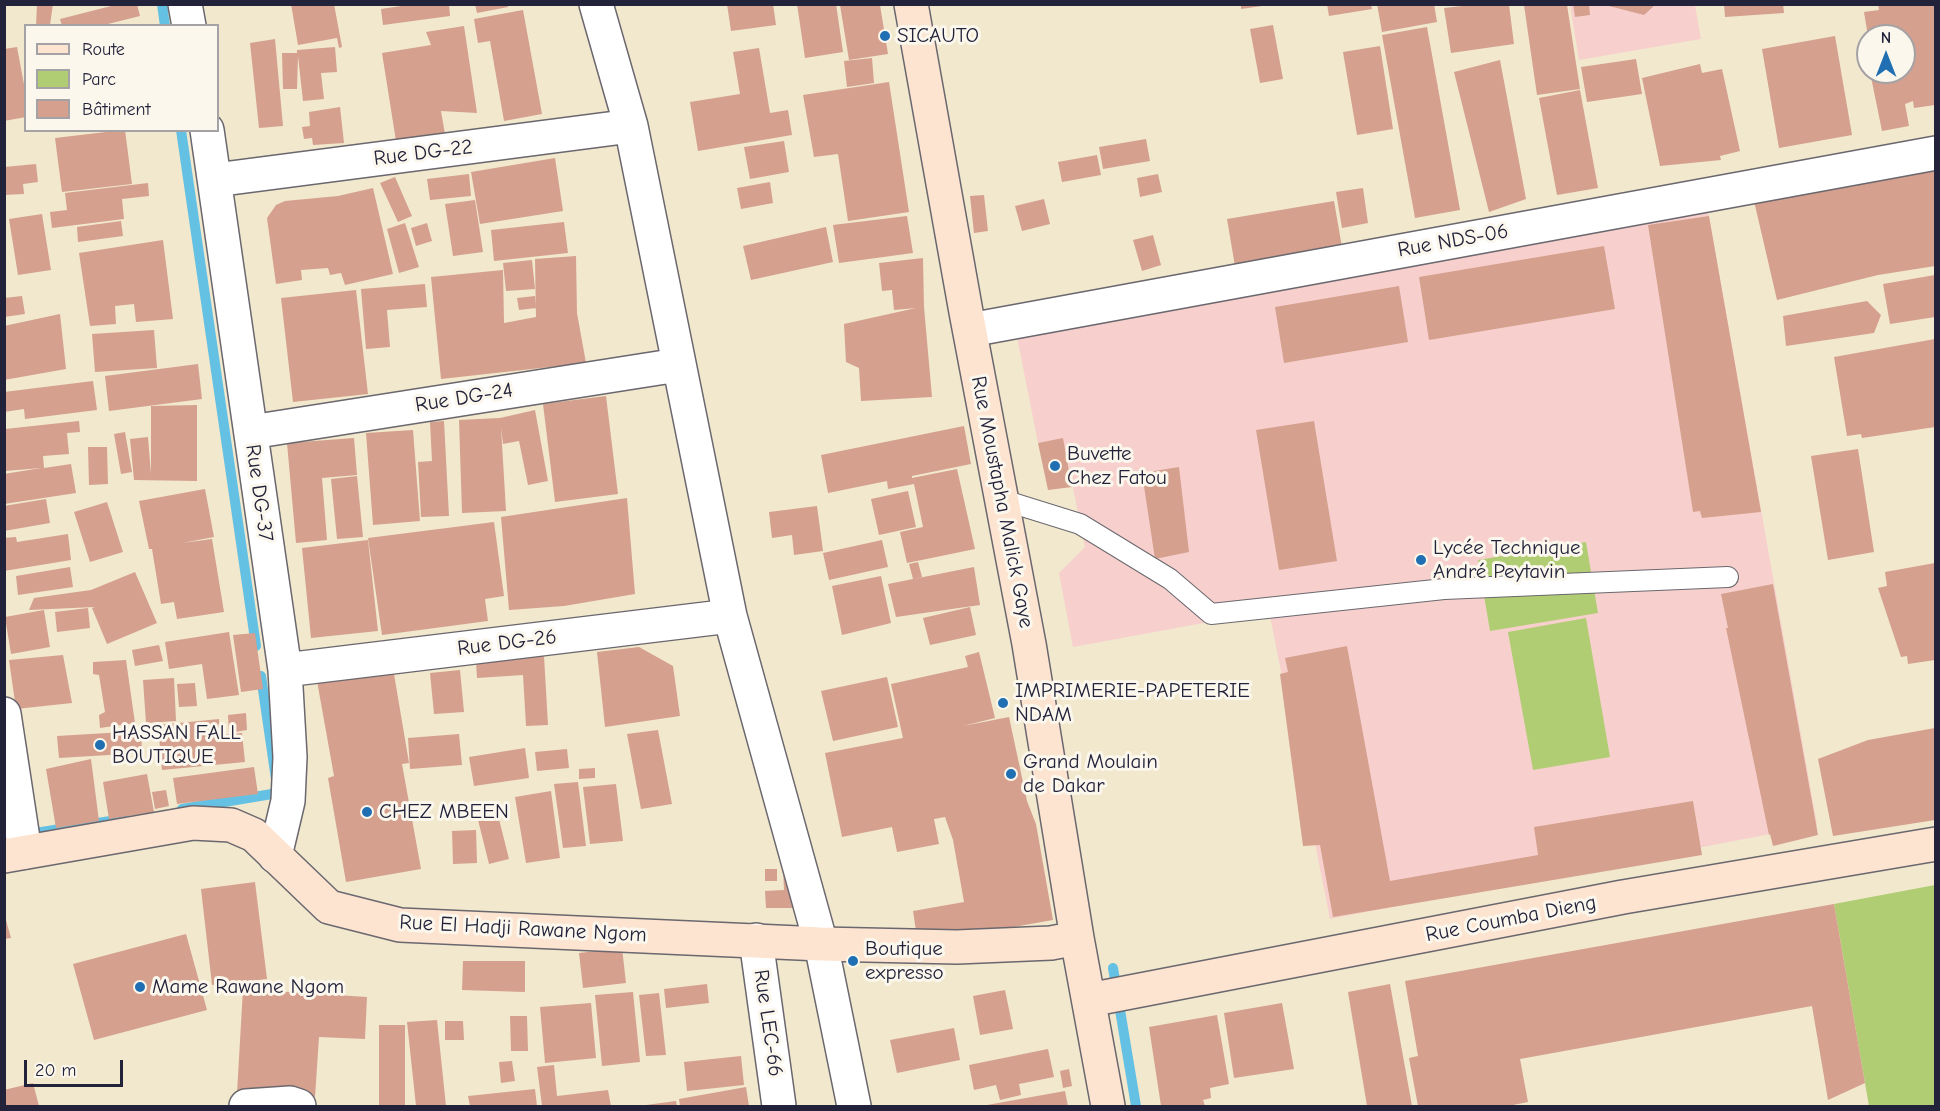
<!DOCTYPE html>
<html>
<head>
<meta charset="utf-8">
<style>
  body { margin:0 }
  #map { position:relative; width:1940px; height:1111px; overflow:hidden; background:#f1e8cd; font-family:"Comic Neue",sans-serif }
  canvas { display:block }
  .frame { position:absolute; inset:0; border:6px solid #22223b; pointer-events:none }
  .legend { position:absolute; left:24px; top:24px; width:195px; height:108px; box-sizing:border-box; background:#fbf7ec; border:2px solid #a4a2a5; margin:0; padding:8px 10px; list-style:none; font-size:18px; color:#22223b }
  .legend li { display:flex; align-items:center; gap:12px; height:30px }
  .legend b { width:30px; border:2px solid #a4a2a5 }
  .north { position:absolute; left:1856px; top:24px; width:60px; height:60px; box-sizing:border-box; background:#fbf7ec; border:2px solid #a4a2a5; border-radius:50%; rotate:0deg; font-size:16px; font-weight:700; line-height:24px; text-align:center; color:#22223b }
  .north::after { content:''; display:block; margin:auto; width:21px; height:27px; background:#1f6fb2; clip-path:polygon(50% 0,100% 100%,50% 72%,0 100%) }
  .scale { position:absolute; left:24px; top:1060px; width:99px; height:27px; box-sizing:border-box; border:3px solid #22223b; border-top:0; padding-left:8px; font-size:18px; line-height:21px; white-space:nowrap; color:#22223b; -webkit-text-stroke:4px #fbf7ec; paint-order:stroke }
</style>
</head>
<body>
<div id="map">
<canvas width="1940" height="1111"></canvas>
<div class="frame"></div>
<ul class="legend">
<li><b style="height:8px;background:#fde4d1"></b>Route</li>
<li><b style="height:16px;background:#b1cd74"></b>Parc</li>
<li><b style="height:16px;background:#d5a08e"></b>Bâtiment</li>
</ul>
<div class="north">N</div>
<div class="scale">20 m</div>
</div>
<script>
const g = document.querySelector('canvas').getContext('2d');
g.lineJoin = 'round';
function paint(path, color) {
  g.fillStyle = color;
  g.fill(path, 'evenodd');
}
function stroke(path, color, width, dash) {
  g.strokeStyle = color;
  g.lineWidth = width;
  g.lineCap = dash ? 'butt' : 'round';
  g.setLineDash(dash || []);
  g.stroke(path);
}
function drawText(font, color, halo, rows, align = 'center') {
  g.font = font + ' "Comic Neue",sans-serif';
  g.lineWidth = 6;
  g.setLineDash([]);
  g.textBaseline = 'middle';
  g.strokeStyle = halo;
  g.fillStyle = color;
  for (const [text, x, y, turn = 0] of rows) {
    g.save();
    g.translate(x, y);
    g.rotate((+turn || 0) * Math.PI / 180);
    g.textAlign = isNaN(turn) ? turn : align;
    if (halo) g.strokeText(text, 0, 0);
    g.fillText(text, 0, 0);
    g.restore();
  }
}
const built = new Path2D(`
  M1570 5H1695L1701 39 1579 60Z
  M1708 211 1817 825 1330 919 1269 611 1073 647 1059 573 1085 547 1063 439 1038 443 1017 337Z`);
const green = new Path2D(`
  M1586 542 1598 613 1490 631 1478 560Z
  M1586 618 1610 757 1533 770 1508 632Z
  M1935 885V1106H1869L1834 904Z`);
const stream = new Path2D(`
  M162 4 165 26
  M181 130 256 646
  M182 809 278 793 261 676
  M4 838 123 819
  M1113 968 1136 1106`);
const building = new Path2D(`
  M37 4H53L50 25 36 26Z
  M119 4H137L140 16 100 26H62L60 19Z
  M291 4H334L342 47 339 48 337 38 298 45Z
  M415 4H449L450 16 383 25 381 9Z
  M475 4H508V7L477 13Z
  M727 4H773L776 25 731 31Z
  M797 4H836L843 52 805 58Z
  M1241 4H1262V6L1241 9Z
  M1327 4H1371L1372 9 1329 16Z
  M1377 4H1434L1437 22 1382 32Z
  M1573 4H1589L1590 15 1575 17Z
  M1601 4H1656L1644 15Z
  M1724 4H1783L1784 13 1725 17Z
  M1878 4H1935V105L1914 108 1913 101 1905 104 1909 126 1882 131 1870 72H1904V36H1868L1864 12 1879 10Z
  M840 5H880L888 54 849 60Z
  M1471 5H1509L1514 44 1451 53 1444 8Z
  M1524 5H1567L1580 89 1537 95Z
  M523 10 542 114 504 121 490 41 478 43 474 19Z
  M1273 25 1283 79 1260 83 1250 29Z
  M464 26 477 113 441 111 445 134 396 141 382 53 431 45 426 32Z
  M1427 27 1460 210 1415 218 1382 35Z
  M1835 36 1852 135 1779 148 1762 49Z
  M275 39 283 126 259 128 250 43Z
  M1380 46 1393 129 1357 135 1343 52Z
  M17 47 26 95V117L4 121V49Z
  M335 47 337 72 321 73 324 99 303 101 298 56 297 89H283L282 53H297V50Z
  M759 48 770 113 788 110 792 135 698 151 690 102 740 94 733 52Z
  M872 58 874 83 847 87 844 61Z
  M1636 59 1642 94 1587 102 1581 67Z
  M1500 60 1526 199 1489 212 1454 72Z
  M1700 64 1702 73 1722 69 1740 151 1720 156 1721 160 1660 166 1642 78Z
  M889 82 909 212 848 221 838 154 814 157 803 95Z
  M1580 90 1598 188 1557 195 1539 98Z
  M340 107 344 143 313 145 312 138 304 139 302 127 310 126 309 112Z
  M106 130H125L132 184 62 192 55 138 106 132Z
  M1146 139 1150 161 1103 169 1099 147Z
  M784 141 789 172 750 179 744 147Z
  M1097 155 1101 175 1062 182 1058 162Z
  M555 158 563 211 480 224 471 172Z
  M36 164 38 182 23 184 24 194 4 195V167Z
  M1935 166V266L1878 275 1777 300 1754 201Z
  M469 174 471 196 430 200 427 179Z
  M1158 174 1162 192 1140 197 1137 178Z
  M395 177 412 216 398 222 380 183Z
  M770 182 773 203 741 209 737 188Z
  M148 183 149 196 122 199 124 219 52 228 50 212 67 210 65 193Z
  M373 188 393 274 345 285 341 273 330 275 328 268 301 270 302 280 276 284 267 218 276 205 285 201 338 196Z
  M1363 188 1368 223 1342 228 1336 192Z
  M984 195 988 231 974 233 970 196Z
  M1044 199 1050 224 1022 231 1015 206Z
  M475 200 483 252 453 256 445 204Z
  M1334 201 1343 253 1236 272 1227 219Z
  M42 214 51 270 18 275 9 219Z
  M907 216 913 253 839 263 833 225Z
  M1709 216 1761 512 1702 518 1700 511 1693 512 1648 225Z
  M121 221 123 236 78 242 77 227Z
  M564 222 568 253 494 261 491 230Z
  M405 223 419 267 399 273 387 229Z
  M427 223 432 241 416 246 411 228Z
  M826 227 833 262 751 280 743 246Z
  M1153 235 1161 265 1142 271 1133 240Z
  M163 240 173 319 136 322 134 304 115 306 116 324 90 326 79 253Z
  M1604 246 1615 309 1429 340 1419 277Z
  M576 256 577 313 586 363 441 379 431 277 503 270 504 323 536 317 535 259Z
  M923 258 924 307 932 397 861 401 859 368 846 362 844 324 916 308 894 310 892 290 882 291 879 263Z
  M532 260 535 289 506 291 503 263Z
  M1935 275V317L1890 324 1883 284Z
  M425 284 427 307 387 310 390 347 366 349 361 289Z
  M1399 286 1408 342 1284 363 1275 307Z
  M356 290 368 394 293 402 281 298Z
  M22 296 25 314 4 317V298Z
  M535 296 536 308 519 310 517 298Z
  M1867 301 1881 315 1874 333 1786 346 1783 316Z
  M60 314 66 369 4 380V326Z
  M154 330 157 368 95 372 92 334Z
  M1935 339V427L1862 438 1861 434 1847 436 1834 357Z
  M198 364 202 399 109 411 105 376Z
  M93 381 97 410 25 419 24 409 4 412V392Z
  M606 396 618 494 555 502 543 404Z
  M197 405V481L134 480 130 439 148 437 151 474V406Z
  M535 410 548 481 528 485 519 441 503 444 501 427 506 511 462 513 459 420 500 418Z
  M79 421 80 432 67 433 69 454 43 456 44 468 71 464 76 493 4 504V474L41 468 5 471V429Z
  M444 421 449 516 421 517 418 462 432 461 430 422Z
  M1314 421 1337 561 1279 570 1256 430Z
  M964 426 971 464 912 476V478L957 469 975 549 907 563 900 532 923 527 914 484 888 489 887 481 828 493 821 455Z
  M413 430 420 521 373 525 366 433Z
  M125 432 132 472 121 474 114 434Z
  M354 438 357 475 322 478 327 540 296 543 287 443Z
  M1063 438 1072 487 1048 490 1038 443Z
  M88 447H107L108 484 89 485Z
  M1858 449 1874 552 1828 560 1811 456Z
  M1179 467 1189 552 1155 559 1142 473Z
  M357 476 363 537 337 539 331 479Z
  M205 489 214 537 182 543 212 539 224 612 177 619 174 602 161 604 152 549H149L139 501Z
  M908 491 916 527 879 535 871 499Z
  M627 498 635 594 564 606 509 610 501 517Z
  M46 499 50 523 4 531V506Z
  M107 502 123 552 90 562 74 512Z
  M817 506 823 551 794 555 792 535 772 538 769 512Z
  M494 522 504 596 485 599 488 621 382 635 368 538Z
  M68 534 71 560 4 571V538L16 537 17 542Z
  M368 540 378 631 311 638 302 548Z
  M882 540 888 567 829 580 823 553Z
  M918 562 922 577 913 579 909 564Z
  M1935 563V660L1908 664 1907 656 1901 657 1878 588 1887 586 1885 572Z
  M70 567 73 587 18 595 16 576Z
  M974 567 980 605 896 617 888 584Z
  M135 572 157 623 107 644 92 608 95 607 29 610 34 598 91 590Z
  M881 576 891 623 842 635 832 586Z
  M1773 584 1818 835 1773 846 1770 834 1769 835 1726 628H1728L1721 594Z
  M970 607 976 635 930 645 923 618Z
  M88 608 90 628 57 632 55 612Z
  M44 610 50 647 11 654 5 617Z
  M229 632 239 695 207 699 202 664 169 669 165 642Z
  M255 633 263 689 241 692 233 635Z
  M159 645 163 661 135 666 132 650Z
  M1347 646 1390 881 1538 855 1534 827 1693 801 1702 855 1333 917 1320 845 1303 846 1280 674 1288 672 1285 658Z
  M639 647 673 666 680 716 605 727 597 652Z
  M979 652 995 718 963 726 1009 717 1027 801 1036 824 1053 920 918 944 913 911 964 902 953 840 945 817 934 819 939 844 897 852 892 827 842 837 825 753 903 738 891 684 968 667 965 656Z
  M63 655 72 703 16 709 9 660Z
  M544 656 548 725 526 726 523 675 477 678 476 661Z
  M126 660 135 723 100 728 99 715 105 712 99 675 93 674V662Z
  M393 668 409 763 402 764 421 869 346 882 328 778 334 776 317 681Z
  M460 670 464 712 434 714 430 673Z
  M887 677 898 727 833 741 821 691Z
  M174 678 176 721 146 723 143 680Z
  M195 683 197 706 179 707 177 684Z
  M246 713 247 730 229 733 228 715Z
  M219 719 220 735 242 733 245 762 162 770 158 725Z
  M1935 728V820L1833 836 1818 759 1868 740Z
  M658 730 672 804 641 809 627 734Z
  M141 731 142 753 59 758 57 736Z
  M459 734 462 765 410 769 408 738Z
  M525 748 529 778 474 786 469 757Z
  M567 749 569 768 537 771 535 752Z
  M91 759 99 821 56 828 46 769Z
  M254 767 258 794 177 804 173 778Z
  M595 768V778L579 779V769Z
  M147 774 154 812 109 819 103 782Z
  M578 782 586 846 563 848 554 784Z
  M616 784 623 841 590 844 583 787Z
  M166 790 169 806 155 809 152 792Z
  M551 791 560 858 526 863 515 797Z
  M495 803 509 859 489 864 475 808Z
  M476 830 477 863 453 864 452 831Z
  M783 868 797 908H766L765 891 784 890Z
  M765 869H777V881H765Z
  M255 882 267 979 212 985 201 889Z
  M1834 904 1865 1083 1828 1100 1812 1006 1520 1059 1528 1102 1508 1106H1418L1409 1058 1418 1056 1405 981Z
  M4 913 11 938 4 939Z
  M186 934 207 1010 94 1040 73 964Z
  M622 948 626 983 583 988 579 953Z
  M463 961H525V992L462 990Z
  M707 984 709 1003 666 1008 664 989Z
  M1390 984 1412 1106H1367L1348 992Z
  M243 989 367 997 365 1039 319 1037 315 1097 237 1093Z
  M1005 990 1013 1029 980 1035 973 996Z
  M633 992 640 1062 602 1066 595 995Z
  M659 993 666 1055 646 1056 639 995Z
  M591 1003 596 1058 545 1063 540 1007Z
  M1282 1003 1294 1069 1234 1078 1224 1013Z
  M1217 1015 1229 1084 1210 1088 1211 1098 1203 1100 1205 1106H1161L1149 1027Z
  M510 1016H527L528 1051H511Z
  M437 1020 446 1106H416L407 1022Z
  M445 1021H463L464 1040H445Z
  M379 1025H405V1106H379Z
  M954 1028 960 1060 897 1073 890 1040Z
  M1048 1049 1054 1077 1019 1084 1021 1095 1000 1100 996 1085 974 1090 969 1065Z
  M741 1056 744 1085 687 1091 684 1062Z
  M512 1061 515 1081 501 1083 499 1062Z
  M554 1065 557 1096 608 1090 611 1106H542L537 1067Z
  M1069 1069 1072 1086 1063 1088 1060 1071Z
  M33 1083 39 1106H4V1090Z
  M746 1087 749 1106H680L679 1099Z
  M535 1089 537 1106H470L468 1096Z
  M1065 1091 1068 1106H987V1105Z
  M676 1101 677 1106H646V1105Z`);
const lane = new Path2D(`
  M1003 500 1080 524 1170 579 1211 614 1444 589 1728 577`);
const street = new Path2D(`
  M185 4 189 26
  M596 4 631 126 730 616 821 944 854 1106
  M207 130 285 670 290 757 288 801 275 856
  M215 180 631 126
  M970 330 1936 153
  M251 432 678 365
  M285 670 730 616
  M4 714 25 852
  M756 940 779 1106
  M246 1106 290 1103 299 1106`);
const secondary = new Path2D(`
  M911 4 966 312 1029 644 1077 938 1108 1106
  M4 856 193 823 231 825 254 835 329 907 400 925 821 944 957 947 1051 943 1077 938
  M1089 1000 1623 897 1936 844`);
const markers = [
  [885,36,6,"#1f6fb2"],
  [1055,466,6,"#1f6fb2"],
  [1421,560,6,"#1f6fb2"],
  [1003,703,6,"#1f6fb2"],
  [100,745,6,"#1f6fb2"],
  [1011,774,6,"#1f6fb2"],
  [367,812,6,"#1f6fb2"],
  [853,961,6,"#1f6fb2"],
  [140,987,6,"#1f6fb2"]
];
const poiNames = [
  ["SICAUTO",897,36],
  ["Buvette",1067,454],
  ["Chez Fatou",1067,478],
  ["Lycée Technique",1433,548],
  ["André Peytavin",1433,572],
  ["IMPRIMERIE-PAPETERIE",1015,691],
  ["NDAM",1015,715],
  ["HASSAN FALL",112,733],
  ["BOUTIQUE",112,757],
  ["Grand Moulain",1023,762],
  ["de Dakar",1023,786],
  ["CHEZ MBEEN",379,812],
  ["Boutique",865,949],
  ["expresso",865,973],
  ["Mame Rawane Ngom",152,987]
];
const streetNames = [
  ["Rue DG-22",423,153,-7],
  ["Rue NDS-06",1453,241,-10],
  ["Rue DG-24",464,398,-9],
  ["Rue DG-37",259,493,82],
  ["Rue Moustapha Malick Gaye",1002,502,79],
  ["Rue DG-26",507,643,-7],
  ["Rue Coumba Dieng",1511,919,-11],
  ["Rue El Hadji Rawane Ngom",523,929,3],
  ["Rue LEC-66",768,1023,82]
];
paint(built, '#f7d0cd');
paint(green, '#b1cd74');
stroke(stream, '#65c1e3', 10);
paint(building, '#d5a08e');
stroke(lane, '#6a676e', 22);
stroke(street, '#6a676e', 36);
stroke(secondary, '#6a676e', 36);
stroke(lane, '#fff', 20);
stroke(street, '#fff', 33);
stroke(secondary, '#fde4d1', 33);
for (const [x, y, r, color] of markers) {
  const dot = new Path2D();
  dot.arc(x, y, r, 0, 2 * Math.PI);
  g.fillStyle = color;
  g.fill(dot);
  stroke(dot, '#fbf7ec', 2);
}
drawText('21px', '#22223b', '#fbf7ec', poiNames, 'left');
drawText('21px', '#22223b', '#fbf7ec', streetNames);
</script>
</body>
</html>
